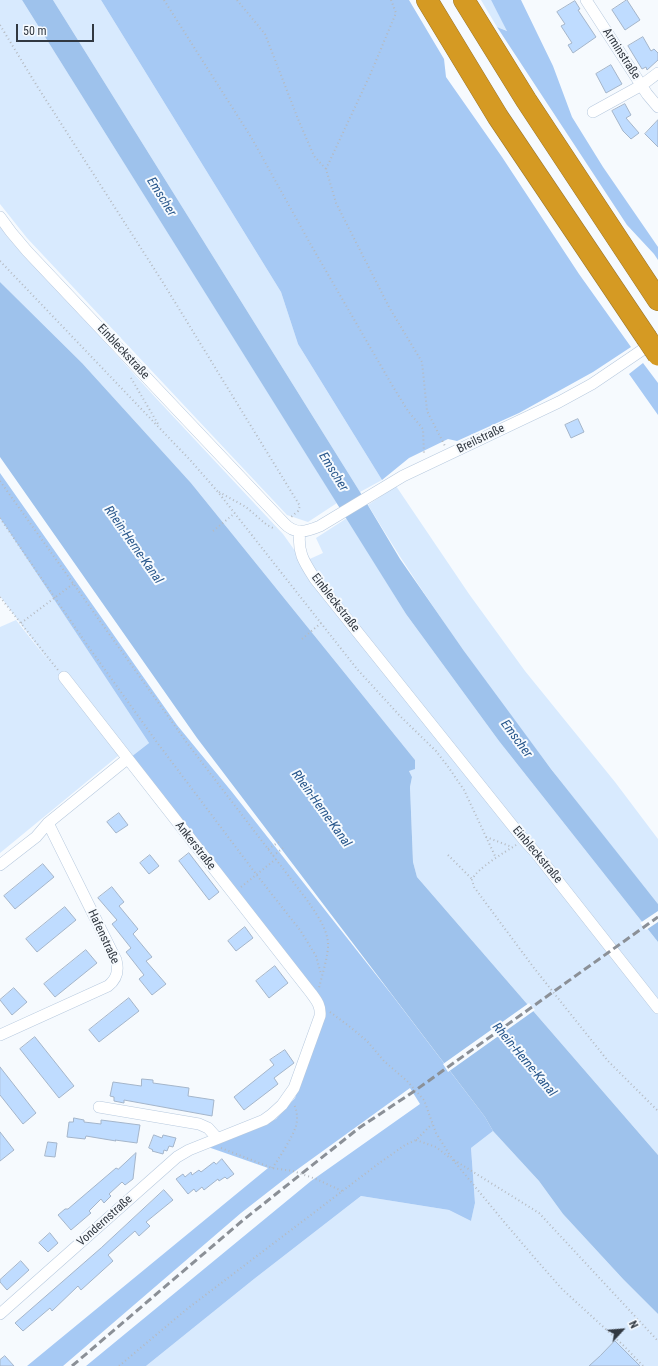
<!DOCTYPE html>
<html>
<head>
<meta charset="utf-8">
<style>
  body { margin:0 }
  #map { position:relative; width:658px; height:1366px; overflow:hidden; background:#f6fafe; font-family:"Roboto Condensed",sans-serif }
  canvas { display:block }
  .north { position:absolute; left:602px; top:1310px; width:40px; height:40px; -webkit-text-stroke:3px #f6fafe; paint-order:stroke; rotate:64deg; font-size:11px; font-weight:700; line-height:16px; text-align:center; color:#313841 }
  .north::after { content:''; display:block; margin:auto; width:14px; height:18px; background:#313841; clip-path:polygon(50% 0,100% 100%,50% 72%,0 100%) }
  .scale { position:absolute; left:16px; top:24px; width:78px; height:18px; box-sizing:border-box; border:2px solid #313841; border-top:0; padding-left:5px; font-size:12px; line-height:14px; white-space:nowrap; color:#313841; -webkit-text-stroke:3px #f6fafe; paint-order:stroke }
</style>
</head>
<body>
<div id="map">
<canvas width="658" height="1366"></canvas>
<div class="north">N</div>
<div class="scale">50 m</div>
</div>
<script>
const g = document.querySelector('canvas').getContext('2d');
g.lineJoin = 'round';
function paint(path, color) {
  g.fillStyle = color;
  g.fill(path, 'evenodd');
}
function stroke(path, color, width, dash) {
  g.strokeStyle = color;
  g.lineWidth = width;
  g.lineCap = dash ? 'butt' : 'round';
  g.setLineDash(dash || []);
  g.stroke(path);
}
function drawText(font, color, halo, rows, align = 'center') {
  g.font = font + ' "Roboto Condensed",sans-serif';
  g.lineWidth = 4;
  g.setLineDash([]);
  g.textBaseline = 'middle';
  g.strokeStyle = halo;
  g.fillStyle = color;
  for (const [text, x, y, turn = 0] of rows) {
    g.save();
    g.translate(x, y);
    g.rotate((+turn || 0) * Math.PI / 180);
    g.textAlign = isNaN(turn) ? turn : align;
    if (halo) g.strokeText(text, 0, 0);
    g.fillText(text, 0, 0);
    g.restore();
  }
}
const green = new Path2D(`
  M0 0H22L337 503 308 522 287 515 27 238 0 204Z
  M53 0H101L281 292 298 344 382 480 360 492Z
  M481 0H491L508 31 497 27Z
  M0 227 155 397 283 534 303 562 323 553 316 538 347 518 406 614 499 741 658 942V1155L417 877 413 862 410 787 412 777 409 771 415 760 191 483 82 363 0 282Z
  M396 486 469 594 525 671 615 782 658 839V904C555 776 453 646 368 505Z
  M0 518 149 743 131 757 118 756 0 853V627L16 620 50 663 0 596Z
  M493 1131 539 1181 563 1214 623 1279 658 1314V1366H146L254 1279 361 1196 449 1210 471 1221 475 1203 471 1148Z`);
const forest = new Path2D(`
  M101 0H409L444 59 446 77 502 157 579 274 631 347 593 372 519 413 457 441 448 439 409 458 382 480 298 344 281 292Z
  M491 0H521L553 66 572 117 603 167 658 247V260L654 254 627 225 497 27 507 31Z
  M643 363 658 383V415L629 374Z
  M0 473 177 725 232 792 392 995 485 1117 493 1131 471 1148 475 1203 471 1221 449 1210 361 1196 254 1279 146 1366H86L311 1181 420 1104 410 1088 291 1174 241 1213 63 1366H27L268 1168 208 1147 276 1119 295 1098 324 1018 131 757 149 743 0 518Z`);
const water = new Path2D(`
  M22 0H53L360 492 400 559 464 651 551 769 658 904V942L499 741 406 614Z
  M0 282 82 363 191 483 415 760V769L409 771 412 777 410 787 413 862 417 877 658 1155V1314L623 1279 563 1214 539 1181 493 1131 485 1117 197 738 0 457Z`);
const pier = new Path2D(`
  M658 911V922L646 930 640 923Z
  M529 1003 535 1010 448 1072 443 1064Z`);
const building = new Path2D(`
  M627 0 640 20 625 30 612 10Z
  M575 1 580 9 578 10 596 37 573 53 568 45 572 43 561 26 565 24 557 12Z
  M643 37 651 51 654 49 658 53V60L647 70 646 67 642 69 628 46Z
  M611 65 622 84 606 93 596 74Z
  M625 104 631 115 626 118 639 133 631 139 623 131 612 111Z
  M658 120V147L645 134Z
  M578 419 584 432 571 438 565 425Z
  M119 813 128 825 116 833 107 822Z
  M189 853 219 892 209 900 179 861Z
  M150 855 159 866 149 874 140 863Z
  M43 864 54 877 15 909 4 896Z
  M112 887 124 902 119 906 138 929 133 934 152 957 146 961 166 984 152 995 139 979 144 975 126 952 131 948 112 924 117 920 98 898Z
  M65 907 76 920 37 952 26 939Z
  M245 927 253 938 236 951 228 941Z
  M86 950 97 963 55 997 44 984Z
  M275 966 288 983 269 998 256 981Z
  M14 988 27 1002 12 1015 0 1000Z
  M129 998 139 1011 99 1042 89 1030Z
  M35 1037 74 1086 59 1098 20 1049Z
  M285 1050 294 1063 274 1078 278 1084 244 1110 234 1097 274 1065 270 1060Z
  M0 1067 36 1113 23 1124 0 1095Z
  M142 1079 153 1080V1083L189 1088 188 1096 214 1100 212 1116 124 1100V1103L114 1101V1097L110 1096 113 1082 141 1086Z
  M74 1118 84 1120V1122L101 1124V1120L140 1125 137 1143 115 1140 116 1141 86 1136 85 1139 67 1137 69 1122H73Z
  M0 1132 14 1150 0 1161Z
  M154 1135 162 1138 163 1135 176 1138 173 1147 169 1146 167 1151 164 1150 163 1154 152 1151 153 1150 149 1148Z
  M48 1142 57 1143 55 1157 45 1156Z
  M136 1153 133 1179 125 1185 122 1182 109 1194 111 1196 104 1203 101 1199 89 1211 91 1213 71 1230 58 1215 65 1209H68L116 1168 118 1169Z
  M222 1159 234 1174 227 1179 225 1177 219 1181 218 1179 204 1190 202 1187 196 1192 194 1189 188 1194 176 1179 183 1174 185 1177 191 1172 192 1175 199 1170 201 1172 214 1162 216 1164Z
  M164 1190 173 1200 146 1222 150 1226 139 1236 135 1231 108 1255 113 1261 81 1290 78 1286 52 1311 50 1308 23 1331 15 1323 101 1248Z
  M50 1233 58 1243 48 1252 39 1243Z
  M21 1261 29 1270 7 1290 0 1282V1280Z
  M615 1341 640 1366H589L600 1356Z
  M5 1356 14 1366H0V1360Z`);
const path = new Path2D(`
  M164 0 251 137 311 245 392 385 408 411 423 429 424 454
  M237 0 265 34 298 119 314 156 326 169
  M391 0 396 13 370 75 326 169 336 203 389 307 422 362 427 411 445 446
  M0 25 37 86 162 281 300 506 298 511 291 517
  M0 261 191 461 218 492 357 669 400 716 436 751 449 768 464 790 496 858
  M131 378 158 424
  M0 481 187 743 307 900C315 912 326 926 328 942 329 954 322 975 319 988
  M219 492 246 507 267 525 275 529
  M0 518 88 646 156 741 256 874 300 930 316 956 321 974
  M213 531 235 513
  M0 597 58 670
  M21 623 73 584
  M302 639 321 623
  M486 837 512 847
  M516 845C505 852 476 869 472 880L474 887 534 968 608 1061 658 1111
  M268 849 279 842
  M448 855 472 879
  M273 856 283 848
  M241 887 276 859
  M330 1012 349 1026 367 1041 384 1061 407 1081 424 1100 436 1133 453 1160 505 1223 533 1256 562 1289 624 1346 643 1366
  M416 1140 436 1147 450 1158
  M221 1148 272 1168 293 1171 316 1179 342 1191
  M454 1160 539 1213 658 1341
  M272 1168C279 1159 293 1136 296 1126 298 1118 297 1111 294 1104
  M119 1366 187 1309 378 1164 405 1145 416 1140 432 1124`);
const street = new Path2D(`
  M586 0 647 94 658 107
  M593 112 642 85 658 73
  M0 217 11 232 27 251 284 523C295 535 306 532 320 526L403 476 559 402 592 384 654 342
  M300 531C297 552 304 562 315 579L524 840 536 853 658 1008
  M0 865 36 837 48 823 127 759
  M0 1035 108 986C117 979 119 971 116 960L48 823
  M99 1107 199 1124 208 1128 217 1138
  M0 1314 177 1157 189 1150 264 1120 271 1115 282 1105 294 1088 320 1016C321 1006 317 1001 311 993L64 677`);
const highway = new Path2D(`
  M427 0 498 117 646 337
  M464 0 526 100 658 300`);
const rail = new Path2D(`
  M72 1366 242 1221 359 1128 413 1092 658 917`);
const highwayBridge = new Path2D(`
  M646 337 658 355`);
const streetNames = [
  ["Arminstraße",621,54,57],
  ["Einbleckstraße",123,352,47],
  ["Breilstraße",481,439,-26],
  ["Einbleckstraße",335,603,52],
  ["Ankerstraße",195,846,52],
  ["Einbleckstraße",537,855,50],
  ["Hafenstraße",103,937,65],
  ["Vondernstraße",105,1221,-42]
];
const waterNames = [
  ["Emscher",161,197,58],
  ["Emscher",333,472,58],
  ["Rhein-Herne-Kanal",133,545,55],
  ["Emscher",516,739,53],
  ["Rhein-Herne-Kanal",321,809,54],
  ["Rhein-Herne-Kanal",524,1060,50]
];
paint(green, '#d8eafe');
paint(forest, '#a6c9f4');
paint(water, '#9ec2ec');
paint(pier, '#f6fafe');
paint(building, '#bfdcff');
stroke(building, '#a4b5ca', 1);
stroke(street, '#b7c9de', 12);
stroke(highway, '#9c782e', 22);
stroke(path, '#b5bac0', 2, [1, 3]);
stroke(street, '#fff', 11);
stroke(highway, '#d59a23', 21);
stroke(rail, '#8b9097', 3, [8, 4]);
stroke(highwayBridge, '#9c782e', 22, []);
stroke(highwayBridge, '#d59a23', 21);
drawText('12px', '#313841', '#f6fafe', streetNames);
drawText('italic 13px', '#27568b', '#f6fafe', waterNames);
</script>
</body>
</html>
